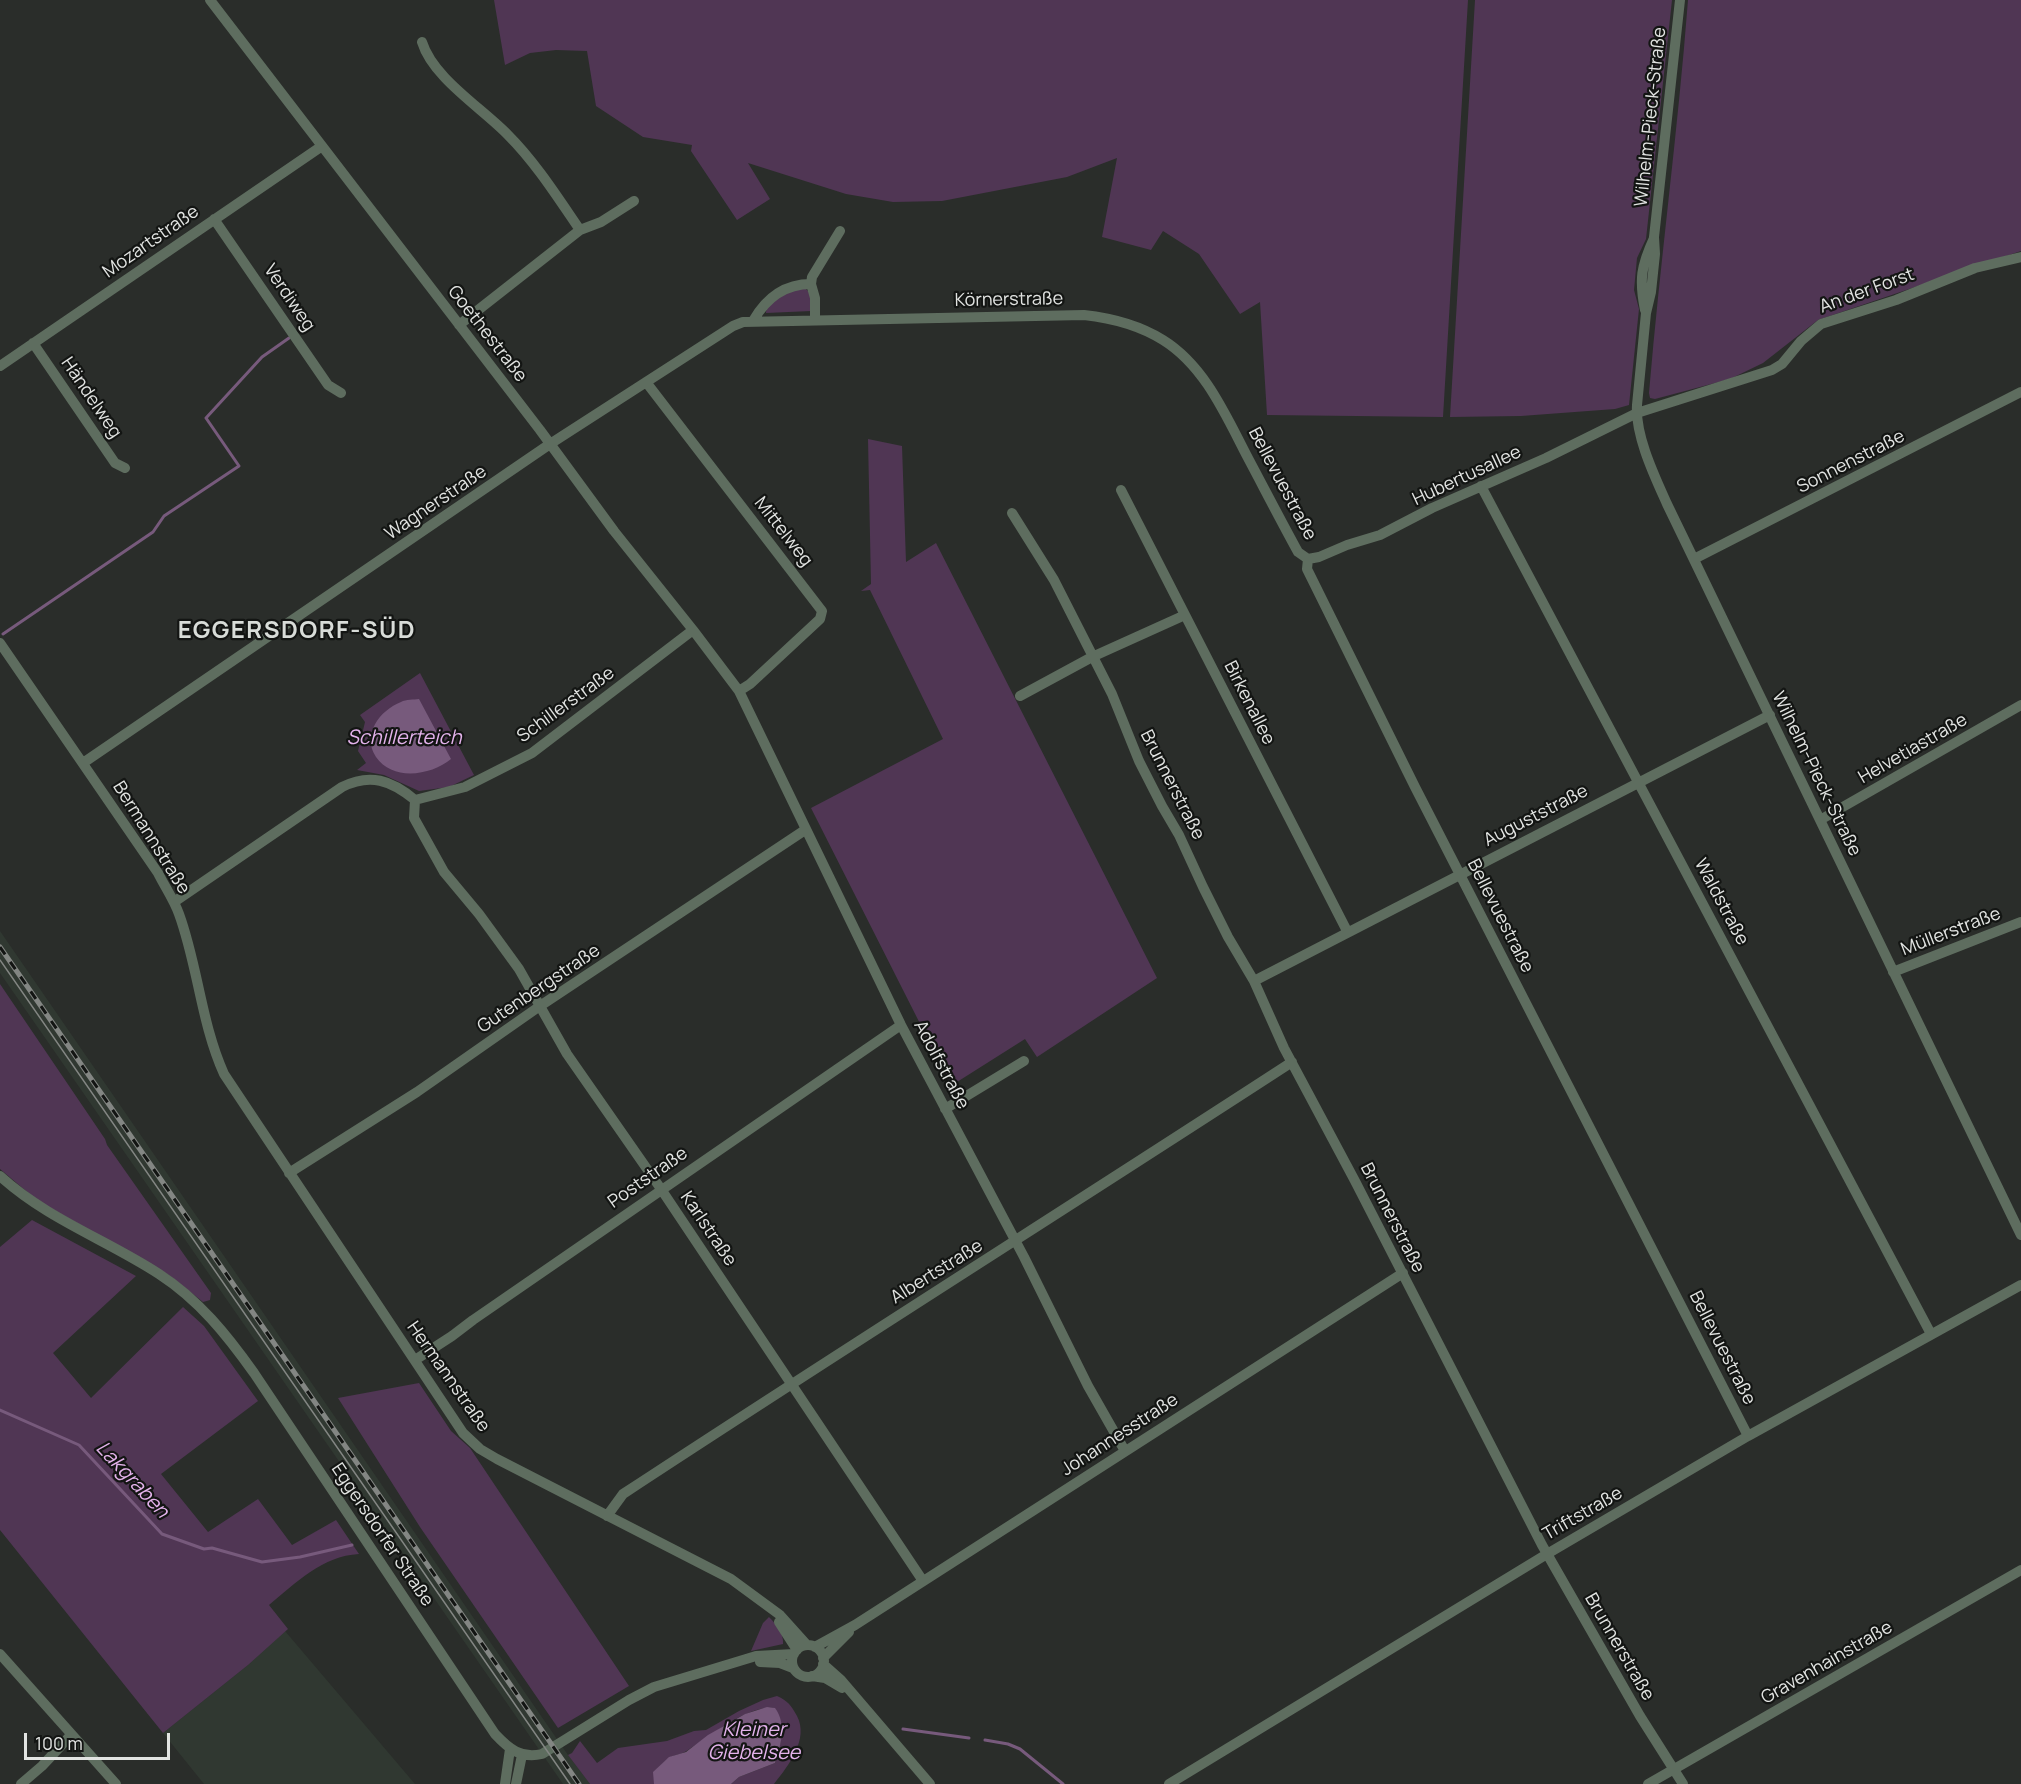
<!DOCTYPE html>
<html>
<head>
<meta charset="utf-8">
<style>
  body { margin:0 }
  #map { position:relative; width:2021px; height:1784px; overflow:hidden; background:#2a2d2a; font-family:Manrope,sans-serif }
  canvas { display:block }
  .scale { position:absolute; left:24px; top:1733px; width:146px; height:27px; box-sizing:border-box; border:3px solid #e2e4e2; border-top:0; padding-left:8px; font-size:18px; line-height:21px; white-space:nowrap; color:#e2e4e2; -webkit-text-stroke:4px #131513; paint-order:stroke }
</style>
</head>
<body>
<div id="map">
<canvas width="2021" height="1784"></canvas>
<div class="scale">100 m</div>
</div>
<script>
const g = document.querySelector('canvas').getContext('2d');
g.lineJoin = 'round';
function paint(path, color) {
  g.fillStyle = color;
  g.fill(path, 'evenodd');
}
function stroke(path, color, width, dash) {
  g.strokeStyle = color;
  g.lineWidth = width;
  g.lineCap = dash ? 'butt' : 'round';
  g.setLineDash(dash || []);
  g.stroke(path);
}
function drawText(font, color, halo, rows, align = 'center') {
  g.font = font + ' Manrope,sans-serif';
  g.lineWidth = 4.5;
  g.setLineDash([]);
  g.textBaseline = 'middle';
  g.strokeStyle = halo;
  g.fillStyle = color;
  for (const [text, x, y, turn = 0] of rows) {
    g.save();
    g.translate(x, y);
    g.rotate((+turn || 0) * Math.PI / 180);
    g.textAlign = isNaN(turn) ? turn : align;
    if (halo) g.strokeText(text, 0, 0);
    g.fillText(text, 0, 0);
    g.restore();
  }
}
const built = new Path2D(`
  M0 931 568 1755 590 1784H563L0 973Z
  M285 1631 415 1784H204L163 1733 248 1665Z`);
const green = new Path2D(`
  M494 0H1468L1443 417 1267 415 1260 302 1240 314 1199 254 1163 231 1151 250 1102 237 1117 158 1067 177 942 201 893 202 846 194 748 163 770 199 737 220 691 151 692 145 643 137 596 106 587 51 556 50 530 53 505 65Z
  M1475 0H1672L1646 239 1637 258 1634 290 1639 309 1629 405 1615 409 1521 416 1450 417Z
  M1688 0H2021V251L1818 320 1763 363 1730 379 1655 399 1650 398 1649 393C1660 262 1678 131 1688 0Z
  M801 286C813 292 812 299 811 311L766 313C767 298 789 292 801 286Z
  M868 439 902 446 906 562 936 543 1157 978 1037 1057 1025 1039 957 1082 948 1079 811 808 943 739 870 590 861 591 871 584Z
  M420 673 474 775 449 787 419 791 384 775 357 770 366 763 358 751 365 722 360 715Z
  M0 984 105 1139 107 1145 211 1293 210 1300 203 1302 169 1275 38 1201 0 1169Z
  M32 1220 136 1276 53 1353 91 1398 183 1307 204 1326 258 1401 161 1474 208 1532 258 1499 292 1545 336 1520 359 1554C322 1556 296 1583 269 1605L288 1629 248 1665 163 1733 0 1530V1247Z
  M419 1383 451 1431 470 1448 629 1686 558 1728 420 1527 338 1398Z
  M769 1617C776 1624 784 1633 783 1644L751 1651 763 1623Z
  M777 1696C788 1701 791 1705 797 1716 809 1739 789 1765 774 1784H731L739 1777 775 1763C781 1746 786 1723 774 1708 748 1705 710 1736 688 1750 683 1754 677 1754 671 1757 665 1760 659 1767 654 1772V1784H590L568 1755 572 1753 580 1741 597 1763 618 1748 667 1741 694 1731 706 1730 739 1711 763 1700Z`);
const water = new Path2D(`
  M419 699 451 759C432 775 393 782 376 757 361 735 380 710 401 702 406 699 414 700 419 699Z
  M767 1707 775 1708C787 1724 781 1745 775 1763L739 1777 731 1784H654L653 1772 669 1757 686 1752 708 1735 745 1714Z`);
const stream = new Path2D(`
  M3 634 153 532 164 516 239 466 206 418 262 357 289 338
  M0 1410 79 1445 162 1534 204 1549 212 1548 262 1562 300 1557 352 1545
  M903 1729 969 1738
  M985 1740 1008 1744 1020 1749 1063 1784`);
const minor = new Path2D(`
  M210 0 540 430 614 531 693 630 739 691 901 1025 1024 1257 1088 1386 1125 1451
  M1680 0 1654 237 1655 254 1651 292 1646 313 1637 405C1635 436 1655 477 1667 504L2021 1235
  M422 42C433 78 482 108 508 135 536 163 558 198 580 230
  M214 219 328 385 341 393
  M1645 310C1639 280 1641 266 1654 238
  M815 320V298L811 284 812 277 840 231
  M753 321C766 298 784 284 811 284
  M459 325 580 230 601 222 634 201
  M33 343 115 463 125 468
  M0 366 322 146
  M646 382 822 611 820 619 750 684 739 691
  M1481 486 1931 1334
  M1121 490 1347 931
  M1012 513 1054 580 1112 694 1139 761 1162 806 1179 835 1203 887 1228 937 1254 981 1284 1048 1355 1181 1542 1545 1640 1716 1683 1784
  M1308 559 1307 569 1415 787 1748 1436
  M1308 559 1319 557 1347 545 1380 535 1432 508 1546 458 1637 413 1772 370 1782 364 1801 341 1821 324 1896 300 1975 268 2021 257
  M1694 559 2021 392
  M0 643 158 873C165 887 174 900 179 914 198 966 201 1023 224 1074L463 1433 480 1449 497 1459 731 1579 780 1615 807 1645
  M1020 696 1092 657 1185 615
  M83 763 550 444 733 326 743 322 1084 315C1111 318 1139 325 1163 340 1205 366 1226 416 1248 458 1265 490 1281 521 1298 552L1308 559
  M415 800 414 818 444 872 479 914 519 969 567 1054 661 1189 923 1581
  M415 800 465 787 532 753 693 630
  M1820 820 2021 705
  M174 902 342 787C370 773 391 780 415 800
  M1893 972 2021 922
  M1254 981 1770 715
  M945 1109 1024 1061
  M289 1173 417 1092 540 1006 805 830
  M0 1176C47 1219 107 1240 159 1274 199 1300 227 1335 254 1373L495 1734C509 1749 521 1759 542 1754L629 1700 654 1687 756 1656 794 1654
  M415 1360 452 1336 473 1320 901 1025
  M607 1516 623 1494C845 1348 1069 1207 1292 1062
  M779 1622 797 1650
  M792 1661a16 16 0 1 1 32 0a16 16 0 1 1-32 0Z
  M815 1647 855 1625 1403 1273
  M0 1654 116 1784
  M823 1658 849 1632
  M760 1662 780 1663 793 1668
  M823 1664 841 1680 930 1784
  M812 1676 825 1678 842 1688
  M21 1784 42 1766 71 1735
  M505 1784 510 1749
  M516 1784 522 1755
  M1169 1784 1547 1554 1748 1436 2021 1285
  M1648 1784 2021 1570`);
const tram = new Path2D(`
  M0 960 570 1784`);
const rail = new Path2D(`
  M0 947 579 1784`);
const streetNames = [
  ["Wilhelm-Pieck-Straße",1651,117,-84],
  ["Mozartstraße",151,242,-35],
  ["An der Forst",1867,291,-20],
  ["Verdiweg",289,298,56],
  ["Körnerstraße",1009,300,-1],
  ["Goethestraße",487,334,52],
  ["Händelweg",91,398,56],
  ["Sonnenstraße",1851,462,-27],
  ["Hubertusallee",1467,476,-25],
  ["Bellevuestraße",1282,484,62],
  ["Wagnerstraße",436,503,-34],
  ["Mittelweg",783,532,52],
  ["Birkenallee",1249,703,63],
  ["Schillerstraße",566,705,-36],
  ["Helvetiastraße",1913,749,-30],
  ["Wilhelm-Pieck-Straße",1816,774,64],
  ["Brunnerstraße",1172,785,63],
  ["Auguststraße",1536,816,-27],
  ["Bermannstraße",151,838,58],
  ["Waldstraße",1721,902,62],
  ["Bellevuestraße",1500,916,63],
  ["Müllerstraße",1951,932,-21],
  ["Gutenbergstraße",539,989,-34],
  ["Adolfstraße",941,1065,62],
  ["Poststraße",648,1178,-35],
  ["Brunnerstraße",1392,1218,63],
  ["Karlstraße",708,1229,56],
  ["Albertstraße",937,1272,-32],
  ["Bellevuestraße",1722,1348,63],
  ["Hermannstraße",448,1377,55],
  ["Johannesstraße",1120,1435,-33],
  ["Triftstraße",1583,1514,-30],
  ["Eggersdorfer Straße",382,1535,56],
  ["Brunnerstraße",1619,1647,60],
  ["Gravenhainstraße",1827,1663,-30]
];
const waterNames = [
  ["Schillerteich",404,738],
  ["Lakgraben",132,1480,47],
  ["Kleiner",754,1730],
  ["Giebelsee",754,1753]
];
const districtNames = [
  ["EGGERSDORF-SÜD",297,631]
];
paint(built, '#303831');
paint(green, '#503654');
paint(water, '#775a7c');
stroke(stream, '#775a7c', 3);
stroke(minor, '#5e6d5f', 10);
stroke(tram, '#838683', 1.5);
stroke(rail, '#838683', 5);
stroke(rail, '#131513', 3, [9]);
drawText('18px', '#e2e4e2', '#131513', streetNames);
drawText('italic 20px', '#e3b2eb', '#131513', waterNames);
g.letterSpacing = '1.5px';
drawText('bold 24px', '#d8dcd8', '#131513', districtNames);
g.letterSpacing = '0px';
</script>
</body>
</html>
